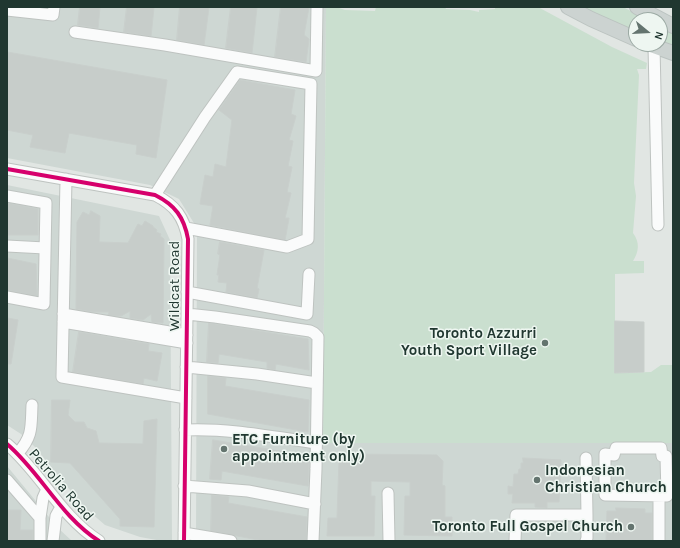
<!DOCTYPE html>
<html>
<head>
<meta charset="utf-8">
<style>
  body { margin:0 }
  #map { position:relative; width:680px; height:548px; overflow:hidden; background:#e1e6e3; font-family:Karla,sans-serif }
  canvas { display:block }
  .frame { position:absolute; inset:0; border:8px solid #203730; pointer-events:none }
  .north { position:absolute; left:628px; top:12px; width:40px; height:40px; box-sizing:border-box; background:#eef6f1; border:1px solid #9caaa4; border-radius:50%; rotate:108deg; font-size:11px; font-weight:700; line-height:16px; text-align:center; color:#203730 }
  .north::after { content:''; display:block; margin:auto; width:14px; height:18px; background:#64746f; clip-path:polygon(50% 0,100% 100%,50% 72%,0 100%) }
</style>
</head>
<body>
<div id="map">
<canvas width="680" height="548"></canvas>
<div class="frame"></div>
<div class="north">N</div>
</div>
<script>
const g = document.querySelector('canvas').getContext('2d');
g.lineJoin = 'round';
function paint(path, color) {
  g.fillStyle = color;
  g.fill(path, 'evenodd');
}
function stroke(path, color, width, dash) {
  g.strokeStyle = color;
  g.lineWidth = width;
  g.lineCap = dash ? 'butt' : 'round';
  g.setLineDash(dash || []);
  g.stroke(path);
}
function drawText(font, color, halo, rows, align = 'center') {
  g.font = font + ' Karla,sans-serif';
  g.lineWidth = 3;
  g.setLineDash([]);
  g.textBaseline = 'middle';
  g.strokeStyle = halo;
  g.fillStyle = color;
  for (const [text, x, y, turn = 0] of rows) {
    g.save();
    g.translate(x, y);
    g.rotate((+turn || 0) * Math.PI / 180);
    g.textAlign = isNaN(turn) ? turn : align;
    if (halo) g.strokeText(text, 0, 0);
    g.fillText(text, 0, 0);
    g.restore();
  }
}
const built = new Path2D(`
  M7 7H326L323 443H672L673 395V541H196L197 228 179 199 150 185 7 158Z
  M7 185 159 216 170 240 172 541H162L140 537 105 525 83 506 34 446 21 434 7 425Z
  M7 466 58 528 72 541H7Z`);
const green = new Path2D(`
  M326 7H336L345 10 375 11 376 7H445L446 9 470 10 479 12V10L495 9V7H538L612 47 647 63 646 69H637L639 75 634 183 636 196 633 233C640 242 639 252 633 261H644V273L615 274V373L651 372 661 365H673L672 443H323Z
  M580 7H623L648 20H636V34Z
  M660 26 673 33V47L660 43Z`);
const building = new Path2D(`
  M80 7H100L98 28 78 25Z
  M127 7H154L151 36 124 32Z
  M180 7H209L204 45 177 40Z
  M231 7H257L252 53 226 48Z
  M281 7H309L304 35 309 39 306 62 275 57Z
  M7 52 167 80 156 158 136 154 137 145 69 133 65 153 30 147 33 135 7 130Z
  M240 80 295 90 291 114 296 116 289 140 293 141 288 166 292 167 287 192 291 193 285 218H289L285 240 210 225 213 206 200 204 205 175 213 177 215 164 226 167 232 120 219 110Z
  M7 203 38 209V235H7Z
  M91 211 100 216 99 242 128 243 138 224 142 226 145 221 153 226V227L157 230 156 232 161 234 160 236 164 239 163 323 152 322 151 314 143 320 130 318V311L121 316H115L108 315 109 312H93L76 309 77 222 83 212 89 215Z
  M220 242 264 250 257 288 259 289 257 298 226 292 227 283 218 282 219 275H217L220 255 218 254Z
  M7 258 36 264 37 296 7 290Z
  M7 318 18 320 11 364H7Z
  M615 321 644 322V372L615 373Z
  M209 323 308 339 309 370 276 364 275 370 267 368V362L219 354 218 363 207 362Z
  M79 332 149 344 148 351 162 353 157 381 144 378 143 384 73 372Z
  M208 376 226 378 225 386 309 400 308 432 208 414Z
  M52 400H70L68 415 75 422H84L87 428 96 431 99 443 143 444 144 421 157 419 154 527 120 526V519L70 463 51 462Z
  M213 440 309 456 308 486 222 471 221 480 210 479Z
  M345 454 437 455 443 461 442 485 445 486V517H452V536L404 535 405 496H410V482L371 481V496H375L374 536H327L328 518H337L339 462Z
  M523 458 561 460 559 502H547V508L535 507V503H512L513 494H508V486L513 487 514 474H518L519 469H521V463H523Z
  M212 495 229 497 228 503 307 517 306 541H264L211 531Z
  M616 508 645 509V513H652V541H606L607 511H616Z
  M7 510H21L20 530H33V541H7Z`);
const minor = new Path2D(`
  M7 10 53 15 54 7
  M75 32 165 45 316 71 317 7
  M654 46 658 225
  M7 169 155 195C175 205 184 217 188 239L184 541
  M66 179 62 377 186 398
  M155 195 205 117 237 72 311 84 308 239 287 247 186 228
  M7 196 46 203 44 304 7 297
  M7 246 45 248
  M187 292 307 314 309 274
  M63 314 187 335
  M187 314 215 317 310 331 314 333 318 337 316 469 313 541
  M63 322 187 343
  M186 367 257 374 317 383
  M185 430C229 428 273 437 316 443
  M7 444C41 473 60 516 99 541
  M616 448H661L662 456H666L667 496 605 495V454L614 455Z
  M18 453C33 436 31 427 32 405
  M7 480 40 518V541
  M184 486 248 491 315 504
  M388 493 389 541
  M659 495V541
  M40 518 43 498 47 489
  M184 533 231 541
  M53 541 56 516 61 507
  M515 541 516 515H587L586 458
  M586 541 587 538V515`);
const major = new Path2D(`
  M568 7 591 19 636 39
  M637 7 673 26
  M648 44 673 53`);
const cycleway = new Path2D(`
  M7 169 155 195C175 205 184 217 188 239L184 541
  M7 444C41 473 60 516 99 541`);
const markers = [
  [545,343,4,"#64746f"],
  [224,449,4,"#64746f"],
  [537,480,4,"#64746f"],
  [631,527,4,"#64746f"]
];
const streetNames = [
  ["Wildcat Road",175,286,-90],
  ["Petrolia Road",61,485,49]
];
const poiNames = [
  ["Toronto Azzurri",537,334],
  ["Youth Sport Village",537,351],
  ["ETC Furniture (by",232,440,"left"],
  ["appointment only)",232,457,"left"],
  ["Indonesian",545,471,"left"],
  ["Christian Church",545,488,"left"],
  ["Toronto Full Gospel Church",623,527]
];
paint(built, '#ced7d3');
paint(green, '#cadfcf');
paint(building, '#c7cdca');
stroke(building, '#c9cfcc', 1);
stroke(minor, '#bec3c0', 13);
stroke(major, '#bbc3c0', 16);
stroke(minor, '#fafbfb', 11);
stroke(major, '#ccd3d1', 14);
stroke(cycleway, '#d6006c', 4);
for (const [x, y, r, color] of markers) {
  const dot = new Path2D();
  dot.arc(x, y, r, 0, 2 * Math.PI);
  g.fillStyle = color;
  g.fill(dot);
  stroke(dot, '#eef6f1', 1.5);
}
drawText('15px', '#203730', '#eef6f1', streetNames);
drawText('bold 15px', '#203730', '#eef6f1', poiNames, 'right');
</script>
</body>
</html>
